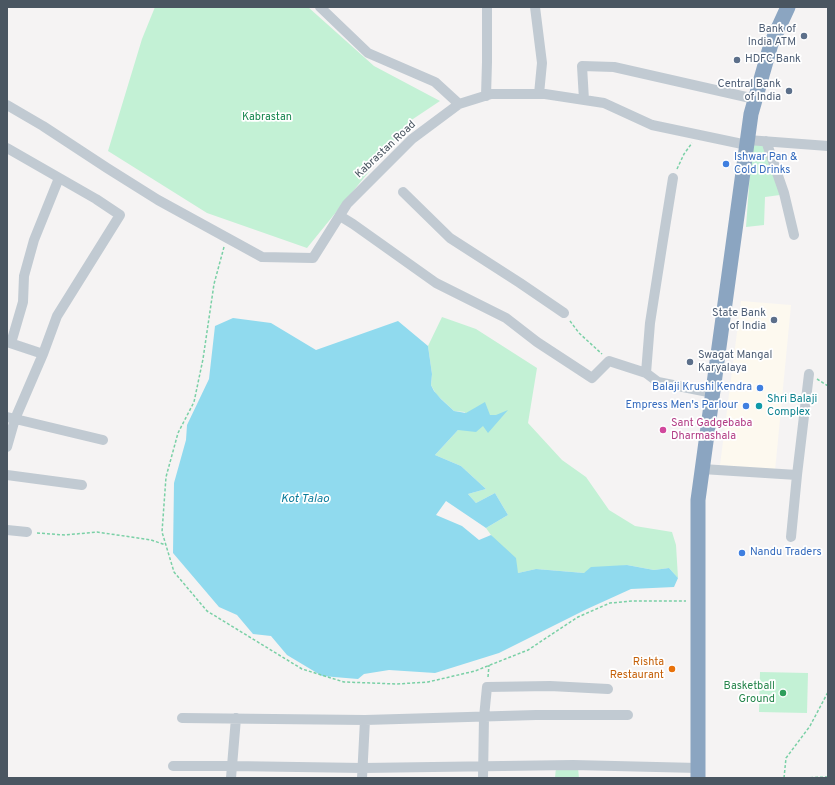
<!DOCTYPE html>
<html>
<head>
<meta charset="utf-8">
<style>
  body { margin:0 }
  #map { position:relative; width:835px; height:785px; overflow:hidden; background:#f5f3f3; font-family:Overpass,sans-serif }
  canvas { display:block }
  .frame { position:absolute; inset:0; border:8px solid #4a5661; pointer-events:none }
</style>
</head>
<body>
<div id="map">
<canvas width="835" height="785"></canvas>
<div class="frame"></div>
</div>
<script>
const g = document.querySelector('canvas').getContext('2d');
g.lineJoin = 'round';
function paint(path, color) {
  g.fillStyle = color;
  g.fill(path, 'evenodd');
}
function stroke(path, color, width, dash) {
  g.strokeStyle = color;
  g.lineWidth = width;
  g.lineCap = dash ? 'butt' : 'round';
  g.setLineDash(dash || []);
  g.stroke(path);
}
function drawText(font, color, halo, rows, align = 'center') {
  g.font = font + ' Overpass,sans-serif';
  g.lineWidth = 3.5;
  g.setLineDash([]);
  g.textBaseline = 'middle';
  g.strokeStyle = halo;
  g.fillStyle = color;
  for (const [text, x, y, turn = 0] of rows) {
    g.save();
    g.translate(x, y);
    g.rotate((+turn || 0) * Math.PI / 180);
    g.textAlign = isNaN(turn) ? turn : align;
    if (halo) g.strokeText(text, 0, 0);
    g.fillText(text, 0, 0);
    g.restore();
  }
}
const commercial = new Path2D(`
  M741 301 791 305 775 471 720 465Z`);
const green = new Path2D(`
  M155 7H308L374 66 440 101 410 121 307 248 207 213 108 151 142 39Z
  M752 145H765L780 195 765 197 764 225 746 227Z
  M442 317 476 329 537 368 528 423 562 460 586 477 609 510 635 526 672 532 676 545 678 578 669 568 654 570 627 565 584 573 536 569 518 573 486 528 508 515 495 493 476 503 468 494 486 489 461 466 435 455 458 430 465 412 454 411 436 394 431 385 432 374 428 346Z
  M760 672 808 673 807 713 759 712Z
  M556 767 578 768 579 778H555Z`);
const water = new Path2D(`
  M233 318 271 323 316 350 398 321 428 346 432 374 431 385 434 391 441 399 454 411 466 413 485 402 490 415H496L508 410 488 433 483 426 476 432 458 430 435 455 461 466 486 489 468 494 476 503 495 493 508 515 486 528 446 501 436 515 462 526 479 540 491 535 516 558 518 573 536 569 584 573 591 567 627 565 654 570 669 568 678 578 674 587 631 589 587 609 499 653 435 673 389 670 364 674 358 679 322 676 287 655 271 636 253 634 237 615 219 607 173 553 174 483 186 440 187 425 209 379 215 326Z`);
const path = new Path2D(`
  M677 169 684 154 692 143
  M224 247 214 284 203 359 194 402 178 433 166 477 162 532 174 572 207 611 302 669 344 682 397 684 428 682 475 671 528 650 578 617 610 603 633 601H686
  M570 321 579 333 602 354
  M817 379 828 386
  M37 533 65 535 97 532 151 540 166 545
  M488 677 489 665
  M784 778 786 758 810 726 828 692
  M800 778 828 777`);
const minor = new Path2D(`
  M320 7 368 53 435 82 459 104
  M535 7 542 63 539 94
  M486 96 487 62V7
  M584 100 582 66 614 67 755 99
  M7 105 43 126 107 168 158 200 262 257 313 258 347 204 412 139 459 104 491 94H545L604 103 652 125 747 145
  M748 140 828 146
  M766 141 784 193 794 235
  M7 148 96 199 120 215 57 316 43 354 15 419 7 447
  M403 192 450 238 520 283 564 313
  M340 216 353 224 436 283 506 318 537 342 592 378 609 361 646 373 658 382 713 393
  M7 342 43 354
  M11 343 23 302 24 276 34 240 59 178
  M646 373 650 323 663 240 673 178
  M7 417 103 440
  M702 469 797 475 809 374
  M7 475 82 485
  M7 530 27 532
  M791 537 797 475
  M182 718 365 720 536 715H628
  M173 766H232L363 768 573 765 698 768
  M231 778 236 718
  M362 778 365 720
  M483 778 484 717 487 687 550 686 608 689`);
const highway = new Path2D(`
  M698 778V500L751 114 771 44 788 7`);
const markers = [
  [804,36,4,"#5c6f8a"],
  [737,60,4,"#5c6f8a"],
  [789,91,4,"#5c6f8a"],
  [726,164,4,"#3f7fe0"],
  [774,320,4,"#5c6f8a"],
  [690,362,4,"#5c6f8a"],
  [760,388,4,"#3f7fe0"],
  [746,406,4,"#3f7fe0"],
  [759,406,4,"#0f9aa8"],
  [663,430,4,"#d1479c"],
  [742,553,4,"#3f7fe0"],
  [672,669,4,"#e8710a"],
  [783,693,4,"#2e9e5b"]
];
const serviceNames = [
  ["Bank of",796,30],
  ["India ATM",796,43],
  ["HDFC Bank",745,60,"left"],
  ["Central Bank",781,85],
  ["of India",781,98],
  ["State Bank",766,314],
  ["of India",766,327],
  ["Swagat Mangal",698,356,"left"],
  ["Karyalaya",698,369,"left"]
];
const parkNames = [
  ["Kabrastan",267,118]
];
const streetNames = [
  ["Kabrastan Road",386,150,-43]
];
const shopNames = [
  ["Ishwar Pan &",734,158],
  ["Cold Drinks",734,171],
  ["Balaji Krushi Kendra",752,388,"right"],
  ["Empress Men's Parlour",738,406,"right"],
  ["Nandu Traders",750,553]
];
const cultureNames = [
  ["Shri Balaji",767,400],
  ["Complex",767,413]
];
const hotelNames = [
  ["Sant Gadgebaba",671,424],
  ["Dharmashala",671,437]
];
const foodNames = [
  ["Rishta",664,663],
  ["Restaurant",664,676]
];
const leisureNames = [
  ["Basketball",775,687],
  ["Ground",775,700]
];
const waterNames = [
  ["Kot Talao",305,500]
];
paint(commercial, '#fdf9ef');
paint(green, '#c3f1d5');
paint(water, '#90daee');
stroke(path, '#7ad0a6', 1.5, [3, 2]);
stroke(minor, '#c1cad2', 10);
stroke(highway, '#8ba5c1', 15);
for (const [x, y, r, color] of markers) {
  const dot = new Path2D();
  dot.arc(x, y, r, 0, 2 * Math.PI);
  g.fillStyle = color;
  g.fill(dot);
  stroke(dot, '#fff', 1.5);
}
drawText('11px', '#4e5e75', '#fff', serviceNames, 'right');
drawText('11px', '#17864f', '#fff', parkNames);
drawText('11px', '#4a5661', '#fff', streetNames);
drawText('11px', '#366cbe', '#fff', shopNames, 'left');
drawText('11px', '#0d838f', '#fff', cultureNames, 'left');
drawText('11px', '#b23c85', '#fff', hotelNames, 'left');
drawText('11px', '#c56008', '#fff', foodNames, 'right');
drawText('11px', '#27864d', '#fff', leisureNames, 'right');
drawText('italic 12px', '#0c7c9b', '#fff', waterNames);
</script>
</body>
</html>
